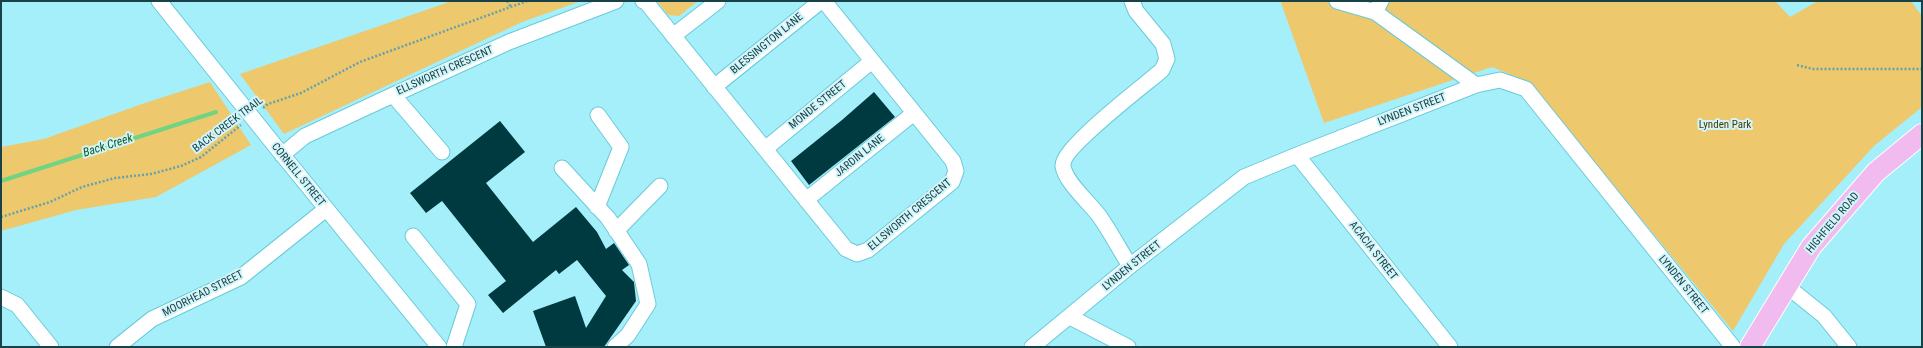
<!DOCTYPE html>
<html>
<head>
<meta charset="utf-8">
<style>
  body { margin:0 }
  #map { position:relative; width:1923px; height:348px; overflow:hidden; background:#a5effa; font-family:"Roboto Condensed",sans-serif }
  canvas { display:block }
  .frame { position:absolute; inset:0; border:2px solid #194248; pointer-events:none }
</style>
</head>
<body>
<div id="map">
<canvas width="1923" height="348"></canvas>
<div class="frame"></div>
</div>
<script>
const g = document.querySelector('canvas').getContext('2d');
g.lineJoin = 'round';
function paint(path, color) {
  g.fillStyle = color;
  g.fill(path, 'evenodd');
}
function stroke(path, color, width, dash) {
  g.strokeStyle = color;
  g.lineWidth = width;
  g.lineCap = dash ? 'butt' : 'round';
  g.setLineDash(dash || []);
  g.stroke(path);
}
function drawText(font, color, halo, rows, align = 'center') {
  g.font = font + ' "Roboto Condensed",sans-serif';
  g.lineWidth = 4;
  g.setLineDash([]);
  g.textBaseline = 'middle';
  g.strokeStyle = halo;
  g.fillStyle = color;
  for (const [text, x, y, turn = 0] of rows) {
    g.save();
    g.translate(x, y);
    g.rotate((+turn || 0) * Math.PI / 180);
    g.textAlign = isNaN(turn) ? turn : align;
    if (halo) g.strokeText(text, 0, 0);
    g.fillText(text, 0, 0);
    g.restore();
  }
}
const green = new Path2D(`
  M452 1H581L522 22 284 134 240 74Z
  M657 1H698L679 16 668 15Z
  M1283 1H1775L1790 17 1818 1H1911L1922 16V107L1874 146 1784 244 1733 331 1529 82 1492 67 1324 123 1281 3Z
  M210 82 251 145 156 197 76 210 1 231V147L44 139 142 104Z`);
const stream = new Path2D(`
  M1 181 216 112`);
const building = new Path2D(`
  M874 92 895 117 809 185 791 161 842 120Z
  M500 121 525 152 486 183 533 242 576 207 597 232 606 249 614 243 629 265 622 270 634 282 636 301 604 347H546L533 311 575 296 586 328 606 296 577 260 559 274 556 270 503 313 488 295 506 281 442 201 426 213 410 193Z`);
const path = new Path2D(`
  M507 1 511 7
  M1797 65 1813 69H1922
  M263 108 268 104 301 93 360 62 527 1
  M1 217 50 202 82 187 115 178 151 174 181 166 201 157 241 125`);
const minor = new Path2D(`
  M159 1 272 142 439 347
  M643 1 646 2 846 249 857 254 868 250 952 182 956 171 953 161 824 1
  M1337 1 1375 12
  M1381 1 1375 12 1476 85
  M673 36 718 1
  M714 87 821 1
  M393 95 442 152
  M765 149 872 61
  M282 155 305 136 393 95 509 42 616 1
  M1297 155 1450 347
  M562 168 608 218 639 264 648 304 628 335 615 347
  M806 200 914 113
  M597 207 621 147 598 115
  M616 231 660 186
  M413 236 468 304 454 347
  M1130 266C1120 250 1111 233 1100 217 1090 203 1065 182 1063 166 1061 148 1146 84 1162 70L1167 59 1163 44 1136 11 1132 1
  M1788 287 1824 316 1849 347
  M1 297 17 305 51 347
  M1070 317 1128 347
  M117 347 152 319 241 277 326 209
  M1032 347 1130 266 1244 177 1297 155 1476 85 1500 80 1526 89 1733 347`);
const major = new Path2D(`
  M1750 347 1811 247 1876 172 1922 134`);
const streetNames = [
  ["BLESSINGTON LANE",767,44,-39],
  ["ELLSWORTH CRESCENT",445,71,-24],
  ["MONDE STREET",818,105,-39],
  ["LYNDEN STREET",1412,110,-21],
  ["BACK CREEK TRAIL",228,125,-37],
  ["JARDIN LANE",860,156,-39],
  ["CORNELL STREET",298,175,51],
  ["ELLSWORTH CRESCENT",910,215,-40],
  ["HIGHFIELD ROAD",1833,223,-50],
  ["ACACIA STREET",1373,251,52],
  ["LYNDEN STREET",1132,266,-39],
  ["LYNDEN STREET",1683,285,51],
  ["MOORHEAD STREET",203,294,-27]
];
const parkNames = [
  ["Lynden Park",1725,125]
];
const waterNames = [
  ["Back Creek",108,146,-18]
];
paint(green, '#edc86d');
stroke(stream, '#70d482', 4);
paint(building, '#003a41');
stroke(minor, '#6acad8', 17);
stroke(major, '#fff', 22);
stroke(path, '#67a2ab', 2.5, [2, 2]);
stroke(minor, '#fff', 15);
stroke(major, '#f1bbef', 20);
drawText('11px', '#194248', '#d2f5fa', streetNames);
drawText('11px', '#4b3801', '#d2f5fa', parkNames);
drawText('italic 12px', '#125926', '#d2f5fa', waterNames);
</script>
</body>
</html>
